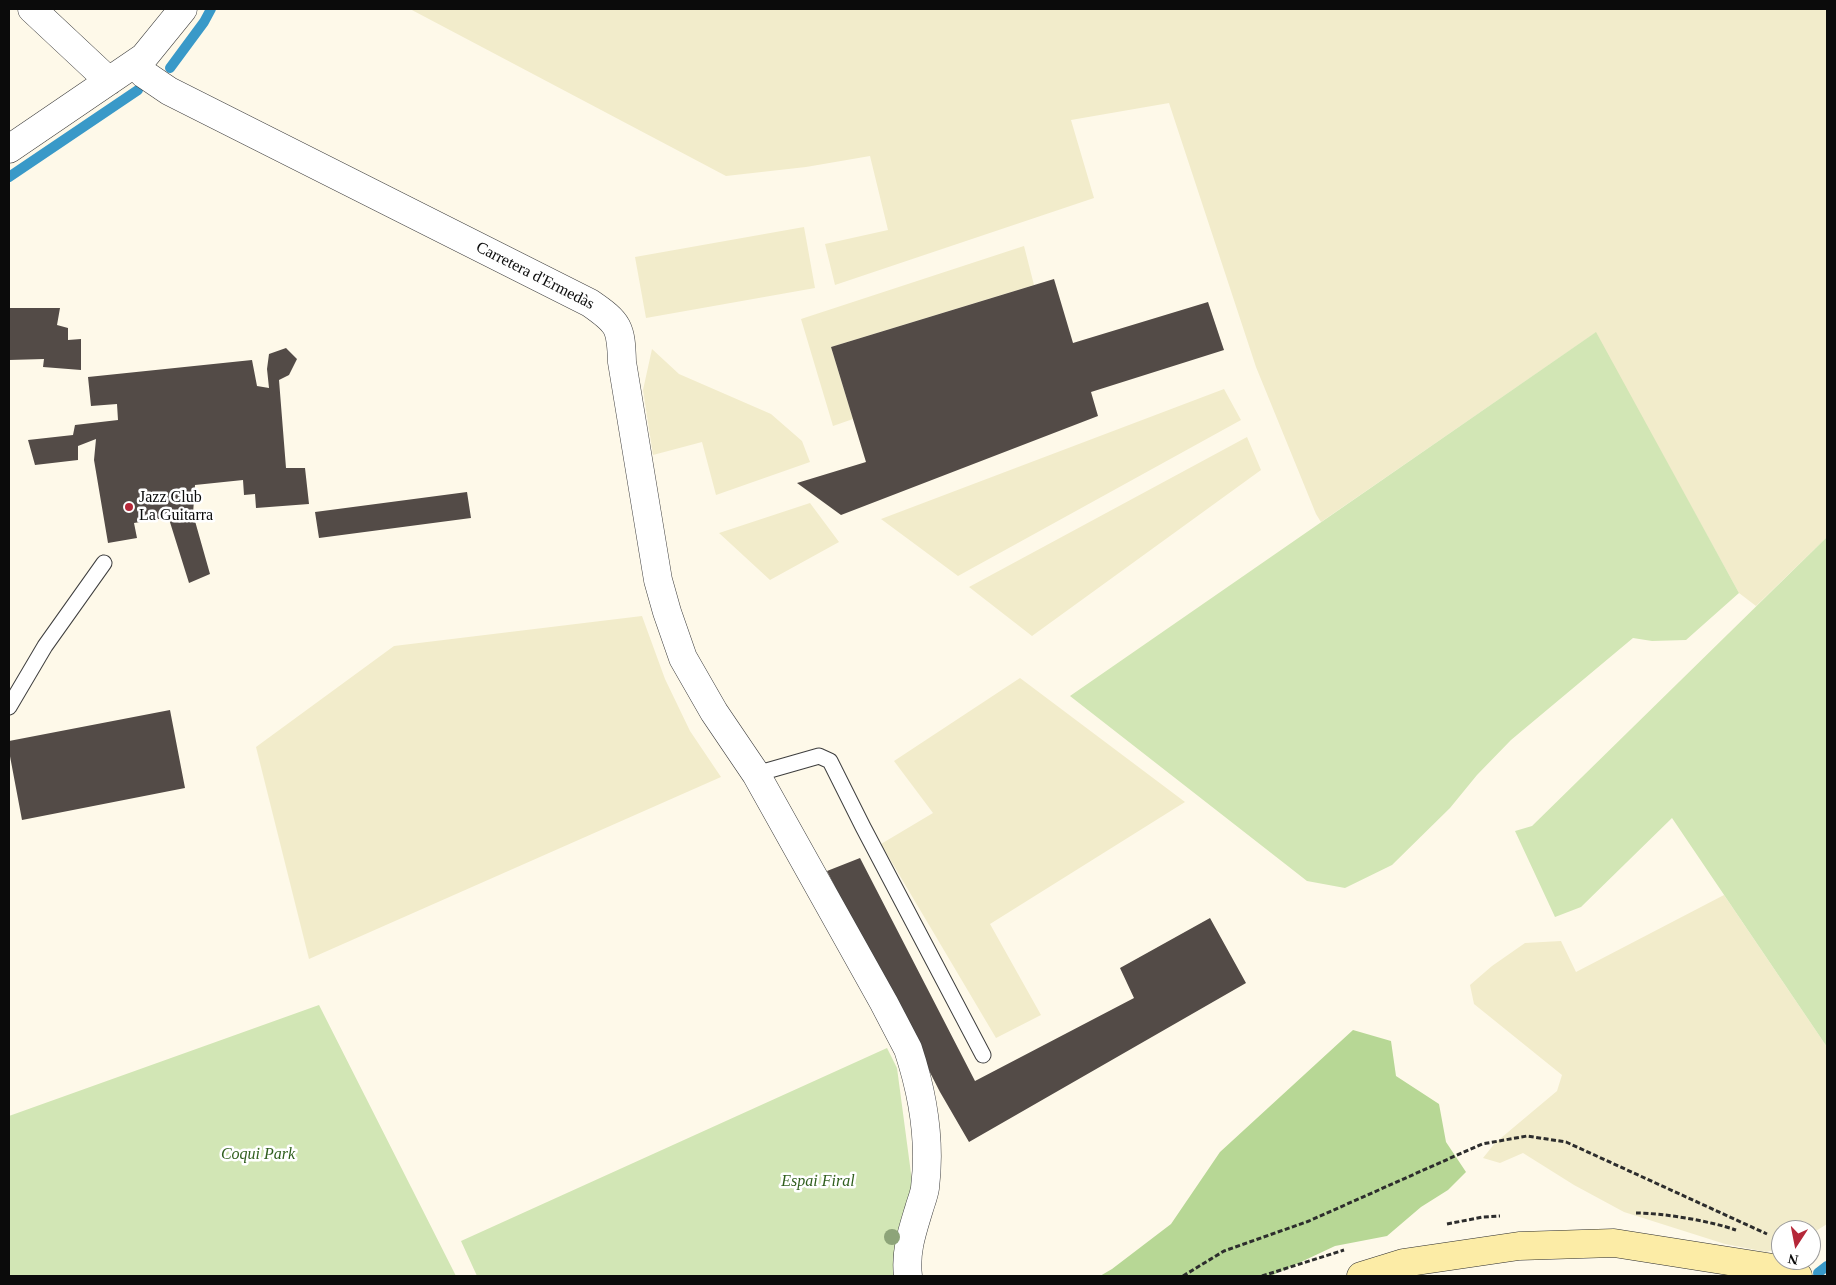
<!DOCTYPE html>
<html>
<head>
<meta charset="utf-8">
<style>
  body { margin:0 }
  #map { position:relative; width:1836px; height:1285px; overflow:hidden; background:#fef9e9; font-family:"Times New Roman",serif }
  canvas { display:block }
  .frame { position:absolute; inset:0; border:10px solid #0b0b0b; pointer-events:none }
  .north { position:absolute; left:1771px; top:1220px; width:50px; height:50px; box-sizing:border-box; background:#fff; border:1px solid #9d9d9d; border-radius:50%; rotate:191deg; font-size:14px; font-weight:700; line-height:20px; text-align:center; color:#0b0b0b }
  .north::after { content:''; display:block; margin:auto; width:18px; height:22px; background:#b52839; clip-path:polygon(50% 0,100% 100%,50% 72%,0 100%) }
</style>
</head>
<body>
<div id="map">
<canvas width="1836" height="1285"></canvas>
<div class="frame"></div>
<div class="north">N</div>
</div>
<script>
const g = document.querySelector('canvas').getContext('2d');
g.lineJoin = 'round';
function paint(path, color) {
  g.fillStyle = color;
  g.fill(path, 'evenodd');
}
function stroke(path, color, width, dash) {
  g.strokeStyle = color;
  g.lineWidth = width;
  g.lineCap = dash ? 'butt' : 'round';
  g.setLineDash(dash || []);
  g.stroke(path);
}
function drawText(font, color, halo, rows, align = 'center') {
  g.font = font + ' "Times New Roman",serif';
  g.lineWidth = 5;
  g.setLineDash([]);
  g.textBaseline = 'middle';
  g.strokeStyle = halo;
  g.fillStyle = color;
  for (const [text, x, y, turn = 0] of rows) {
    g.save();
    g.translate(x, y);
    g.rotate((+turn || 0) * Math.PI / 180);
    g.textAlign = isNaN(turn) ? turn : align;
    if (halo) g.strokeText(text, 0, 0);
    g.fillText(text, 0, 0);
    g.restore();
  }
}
const farmland = new Path2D(`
  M410 9H1827V537L1756 606 1739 593 1595 333 1321 522 1316 514 1256 367 1169 103 1071 120 1094 198 835 285 825 244 888 230 870 156 806 167 726 176Z
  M804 227 815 288 646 318 635 257Z
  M1024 246 1034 285 831 347 853 419 833 426 801 319Z
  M652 349 679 374 771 414 802 441 810 462 716 495 702 442 653 455 643 390Z
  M1224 389 1241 420 958 576 881 519Z
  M1247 437 1261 470 1032 636 969 587Z
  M810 503 839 542 770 580 719 533Z
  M642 616 665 679 690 731 721 777 309 959 256 747 394 646Z
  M1020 678 1185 802 990 924 1041 1015 996 1038 881 844 933 813 894 761Z
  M1724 895 1827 1047V1224L1811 1234V1230H1781V1248L1766 1252 1725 1244 1624 1212 1574 1185 1523 1153 1500 1163 1483 1158 1495 1143 1557 1091 1562 1075 1474 1004 1470 985 1492 966 1525 943 1561 941 1576 972Z`);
const green = new Path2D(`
  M1596 332 1739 593 1686 640 1652 641 1633 638 1511 740 1477 775 1450 808 1392 865 1345 888 1307 881 1070 696Z
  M1827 537V1047L1672 818 1581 907 1555 917 1515 831 1532 826Z
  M319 1005 456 1276H9V1116Z
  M887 1048 897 1068 912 1181 902 1276H477L461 1241Z`);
const forest = new Path2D(`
  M1353 1030 1391 1041 1396 1076 1439 1104 1446 1142 1466 1172 1448 1190 1421 1207 1387 1236 1335 1246 1271 1276H1100L1112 1269 1171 1224 1220 1152Z`);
const stream = new Path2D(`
  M170 68 204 22 211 9
  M9 177 138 90
  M1818 1273 1827 1266`);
const building = new Path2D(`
  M1054 279 1073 343 1208 302 1224 350 1091 392 1098 416 841 515 797 483 866 462 831 347Z
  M9 308H60L57 325 68 328V340L81 339V370L43 367 44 359 9 360Z
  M286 348 297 359 289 375 279 380 286 468H305L309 504 256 508 255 494 244 495 243 480 195 485 193 514 210 574 189 583 169 519H158L134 523 137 538 108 543 94 460 96 439 78 446V460L35 465 28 440 73 435 75 425 118 420 117 404 91 406 88 377 252 360 257 386 269 388 267 369 269 354Z
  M467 492 471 518 319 538 315 512Z
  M170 710 185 788 22 820 9 751V741Z
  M860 858 975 1081 1134 998 1120 968 1210 918 1246 983 969 1142 940 1092 827 871Z`);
const path = new Path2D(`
  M1636 1213C1663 1213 1710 1221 1736 1230
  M1447 1224 1483 1217 1500 1216
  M1183 1276 1224 1251 1309 1221 1482 1144 1527 1136 1566 1142 1767 1234
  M1262 1276 1344 1250`);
const service = new Path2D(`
  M9 707 45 646 104 563
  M756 774 819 756 830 761 863 827 983 1055`);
const minor = new Path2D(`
  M32 9 109 81
  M134 64 144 74 169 91 590 303C619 323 621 327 622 362L658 580 667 612 683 658 714 712 756 774 884 1003 908 1049C923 1094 931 1140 925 1188 924 1195 921 1202 919 1209 912 1232 905 1252 908 1276
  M9 149 144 57 183 9`);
const secondary = new Path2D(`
  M1361 1276 1403 1263 1519 1246 1614 1243 1773 1268 1798 1276`);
const trees = [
  [892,1237]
];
const markers = [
  [129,507,5,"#b52839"]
];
const streetNames = [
  ["Carretera d'Ermedàs",535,276,27]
];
const poiNames = [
  ["Jazz Club",139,498],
  ["La Guitarra",139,516]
];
const parkNames = [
  ["Coqui Park",258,1155],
  ["Espai Firal",818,1182]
];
paint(farmland, '#f2eccb');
paint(green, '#d2e6b5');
paint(forest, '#b7d795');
stroke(stream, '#3999c8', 10);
paint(building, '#534b47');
stroke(service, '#3e3e3e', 17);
stroke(minor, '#3e3e3e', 29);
stroke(secondary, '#2d2d2d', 29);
stroke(path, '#2d2d2d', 3, [5, 2.5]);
stroke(service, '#fff', 15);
stroke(minor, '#fff', 28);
stroke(secondary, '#fceca6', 28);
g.fillStyle = '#8da479';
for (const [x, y] of trees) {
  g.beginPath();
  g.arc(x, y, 8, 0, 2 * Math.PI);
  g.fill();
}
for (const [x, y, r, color] of markers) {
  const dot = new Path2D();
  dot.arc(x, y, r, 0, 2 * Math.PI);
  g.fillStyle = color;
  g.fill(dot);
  stroke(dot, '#fff', 2);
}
drawText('16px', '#0b0b0b', '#fff', streetNames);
drawText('16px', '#0b0b0b', '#fff', poiNames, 'left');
drawText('italic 16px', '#305f1e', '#fff', parkNames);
</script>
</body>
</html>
